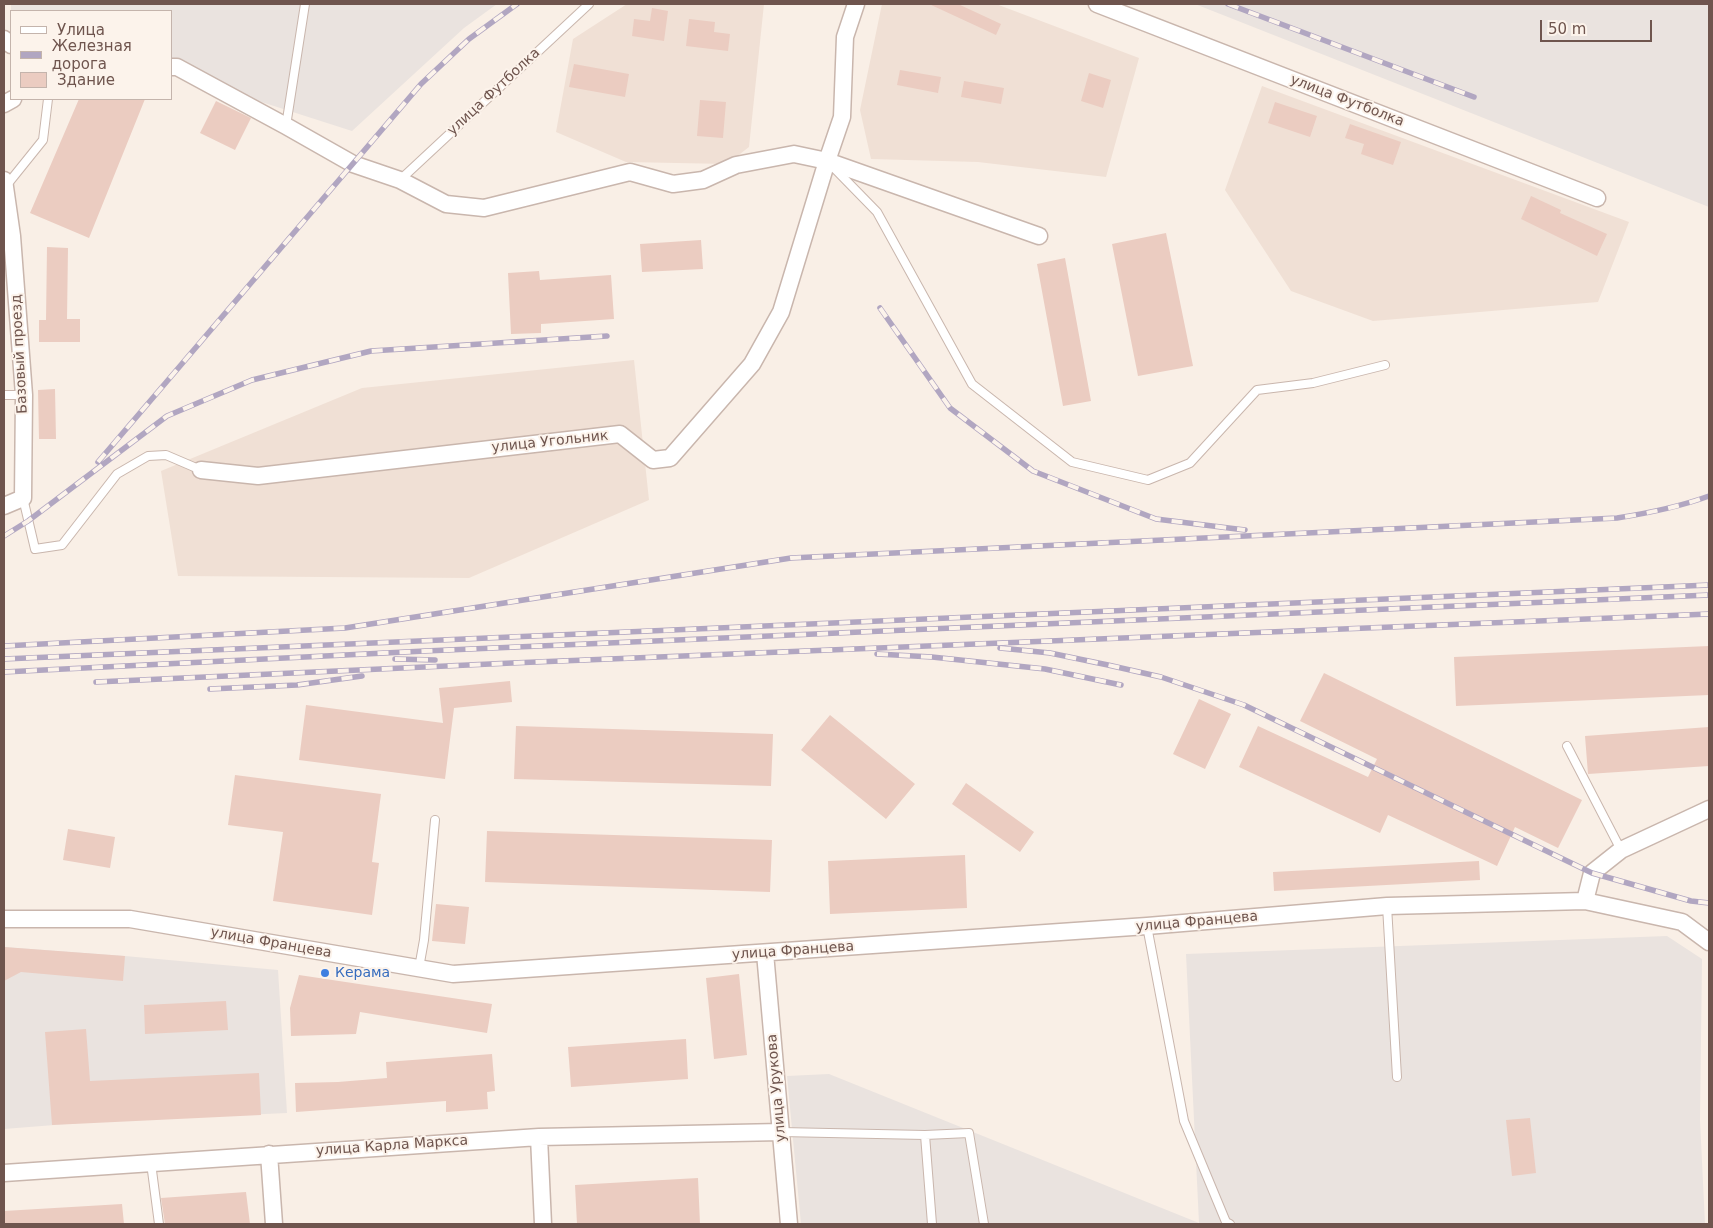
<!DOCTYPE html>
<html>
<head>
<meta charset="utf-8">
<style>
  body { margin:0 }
  #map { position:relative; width:1713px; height:1228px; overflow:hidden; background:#f9efe6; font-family:"DejaVu Sans",sans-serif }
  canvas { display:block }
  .frame { position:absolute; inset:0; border:5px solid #6f554e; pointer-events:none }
  .legend { position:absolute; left:10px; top:10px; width:162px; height:90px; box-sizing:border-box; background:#fcf3eb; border:1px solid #c4b4ac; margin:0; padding:6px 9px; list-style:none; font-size:15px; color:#6f554e }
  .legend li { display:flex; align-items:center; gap:10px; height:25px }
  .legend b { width:25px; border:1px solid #c4b4ac }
  .scale { position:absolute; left:1540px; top:20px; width:112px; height:22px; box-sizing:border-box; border:2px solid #6f554e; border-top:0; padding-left:6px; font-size:15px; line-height:18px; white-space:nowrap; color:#6f554e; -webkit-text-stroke:4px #fcf3eb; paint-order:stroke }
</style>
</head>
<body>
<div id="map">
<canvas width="1713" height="1228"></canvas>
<div class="frame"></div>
<ul class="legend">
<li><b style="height:6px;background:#fff"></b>Улица</li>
<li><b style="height:6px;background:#b1a6c1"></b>Железная дорога</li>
<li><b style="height:14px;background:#ebccc1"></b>Здание</li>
</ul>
<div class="scale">50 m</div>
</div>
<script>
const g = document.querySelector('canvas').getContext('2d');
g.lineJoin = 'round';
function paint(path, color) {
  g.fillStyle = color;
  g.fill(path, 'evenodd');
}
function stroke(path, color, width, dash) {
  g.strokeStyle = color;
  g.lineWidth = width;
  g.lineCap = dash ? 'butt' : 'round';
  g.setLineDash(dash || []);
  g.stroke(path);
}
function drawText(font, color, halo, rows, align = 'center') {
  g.font = font + ' "DejaVu Sans",sans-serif';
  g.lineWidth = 4;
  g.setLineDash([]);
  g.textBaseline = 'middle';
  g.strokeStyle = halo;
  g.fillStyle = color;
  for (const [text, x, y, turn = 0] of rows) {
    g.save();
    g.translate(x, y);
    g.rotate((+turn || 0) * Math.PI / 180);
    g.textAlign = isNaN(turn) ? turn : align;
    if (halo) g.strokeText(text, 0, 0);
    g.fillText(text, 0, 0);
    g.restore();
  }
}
const residential = new Path2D(`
  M627 4H764L749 147 727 164 626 162 556 132 573 39Z
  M882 4H996L1139 58 1106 177 978 162 871 159 860 110Z
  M1262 86 1629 222 1598 302 1373 321 1291 291 1225 190Z
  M634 360 649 500 469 578 178 576 161 471 362 388Z`);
const industrial = new Path2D(`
  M11 4H497L464 28 352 131 171 73V11H11V21Z
  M1195 4H1709V207Z
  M1667 936 1702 959 1700 1120 1705 1224H801L787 1076 829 1074 1199 1223 1186 954Z
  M4 947 125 956 278 970 287 1113 92 1122 4 1129Z`);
const building = new Path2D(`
  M929 4H958L1001 24 996 35Z
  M652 8 668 11 664 41 632 36 634 19 650 21Z
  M689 19 715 22 714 32 730 34 728 51 686 46Z
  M574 64 629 74 625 97 569 87Z
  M900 70 941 77 938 93 897 85Z
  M1089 73 1111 80 1103 108 1081 101Z
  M964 81 1004 88 1001 104 961 97Z
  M79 99H145L89 238 30 213Z
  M700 100 726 102 723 138 697 136Z
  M216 101 251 118 235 150 200 133Z
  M1275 102 1317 116 1310 137 1268 123Z
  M1350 124 1401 142 1393 165 1361 154 1364 144 1345 138Z
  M1531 196 1561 210 1560 213 1607 234 1597 256 1521 219Z
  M1166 233 1193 366 1138 376 1112 244Z
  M701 240 703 269 642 272 640 244Z
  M47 247 68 248 67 319H80V342H39V320H46Z
  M1065 258 1091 401 1063 406 1037 264Z
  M539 271 540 280 611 275 614 319 541 324V333L511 334 508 273Z
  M55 389 56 439H39L38 390Z
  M1709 646V695L1456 706 1454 657Z
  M1324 673 1582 800 1558 848 1515 827 1497 866 1388 815 1380 833 1239 767 1258 726 1368 777 1377 759 1300 721Z
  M510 681 512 702 454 708 445 779 299 760 306 705 443 723 439 688Z
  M1199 699 1231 714 1205 769 1173 754Z
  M830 715 915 784 886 819 801 750Z
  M516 726 773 734 771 786 514 779Z
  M1709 727V766L1588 774 1585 736Z
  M235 775 381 794 372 862 379 863 372 915 273 901 283 832 228 825Z
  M966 783 1034 832 1020 852 952 804Z
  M68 829 115 837 110 868 63 860Z
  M487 831 772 840 770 892 485 882Z
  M965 855 967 908 830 914 828 861Z
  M1479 861 1480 880 1274 891 1273 872Z
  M436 904 469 907 465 944 432 941Z
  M4 947 125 956 123 981 21 972 4 981Z
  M739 974 747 1055 714 1059 706 978Z
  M299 975 492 1004 487 1033 360 1012 356 1034 291 1036 290 1008Z
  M226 1001 228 1030 145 1034 144 1005Z
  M86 1029 90 1081 259 1073 261 1115 52 1125 45 1032Z
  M686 1039 688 1079 571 1087 568 1047Z
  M492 1054 495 1091 487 1092 488 1109 446 1112V1101L296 1112 295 1083 338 1082 387 1078 386 1062Z
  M1530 1118 1536 1173 1512 1176 1506 1120Z
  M698 1178 700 1224H577L575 1185Z
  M246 1192 250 1224H165L161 1198Z
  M122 1204 124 1224H4V1211Z`);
const lane = new Path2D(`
  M286 126 305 4
  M834 168 877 212 972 384 1072 462 1148 480 1190 463 1257 390 1313 383 1385 365
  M400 180 589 4
  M6 186 43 140 48 99
  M4 395H24
  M23 498 35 549 62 545 117 474 148 456 166 455 201 470
  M1567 746 1621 850
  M1387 906 1397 1077
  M1147 926 1184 1121 1226 1222 1230 1224
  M419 968 424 940 435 820
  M781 1132 925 1135 932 1224
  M925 1135 969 1133 984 1224
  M151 1163 159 1224`);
const street = new Path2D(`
  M1097 4 1597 198
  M4 39 11 45
  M171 67H177L286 126 353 164 400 180 446 204 484 208 630 172 673 184 703 180 736 165 794 154 827 161 1039 236
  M4 104 13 99
  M4 180 12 236 24 395 23 498 4 506
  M201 470 258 476 620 434 653 460 670 458 752 364 781 312 827 161 842 117 845 37 856 4
  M1585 901 1592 873 1621 850 1709 809
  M4 919H130L453 974 1147 926 1387 906 1585 901 1682 922 1709 942
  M765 953 789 1224
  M539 1137 543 1224
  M269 1154 274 1224
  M4 1173 539 1137 781 1132`);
const rail = new Path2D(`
  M1228 4 1474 97
  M880 308 950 408 1033 471 1156 519 1245 530
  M98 462 421 84 469 39 517 4
  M4 536 28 521 167 416 252 380 371 351 607 336
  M4 646 345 628 791 558 1617 518C1649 513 1679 507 1709 496
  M1000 648 1050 653 1108 665 1161 677 1244 705 1592 873 1691 901 1709 903
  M877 654 932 657 1045 669 1121 685
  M4 659 1709 585
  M395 659 435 660
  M4 672 425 651 1709 595
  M96 682 512 663 1709 614
  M210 689 297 685 362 676`);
const markers = [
  [325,973,5,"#3f7fe0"]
];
const streetNames = [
  ["улица Футболка",494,92,-43],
  ["улица Футболка",1347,101,21],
  ["Базовый проезд",20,354,-93],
  ["улица Угольник",550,442,-6],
  ["улица Францева",1197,922,-5],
  ["улица Францева",271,943,10],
  ["улица Францева",793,951,-4],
  ["улица Урукова",777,1088,-95],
  ["улица Карла Маркса",392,1146,-4]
];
const shopNames = [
  ["Керама",335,973]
];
paint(residential, '#f0e0d5');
paint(industrial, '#eae3df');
paint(building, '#ebccc1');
stroke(lane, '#c9b6ad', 10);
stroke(street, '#c9b6ad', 19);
stroke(lane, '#fff', 8);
stroke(street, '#fff', 16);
stroke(rail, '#b1a6c1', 5.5);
stroke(rail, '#fcf3eb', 4, [11]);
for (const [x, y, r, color] of markers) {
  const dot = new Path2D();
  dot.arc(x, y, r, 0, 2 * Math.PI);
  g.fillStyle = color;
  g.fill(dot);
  stroke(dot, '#fcf3eb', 2);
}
drawText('14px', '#6f554e', '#fcf3eb', streetNames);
drawText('14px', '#366cbe', '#fcf3eb', shopNames, 'left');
</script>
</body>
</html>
